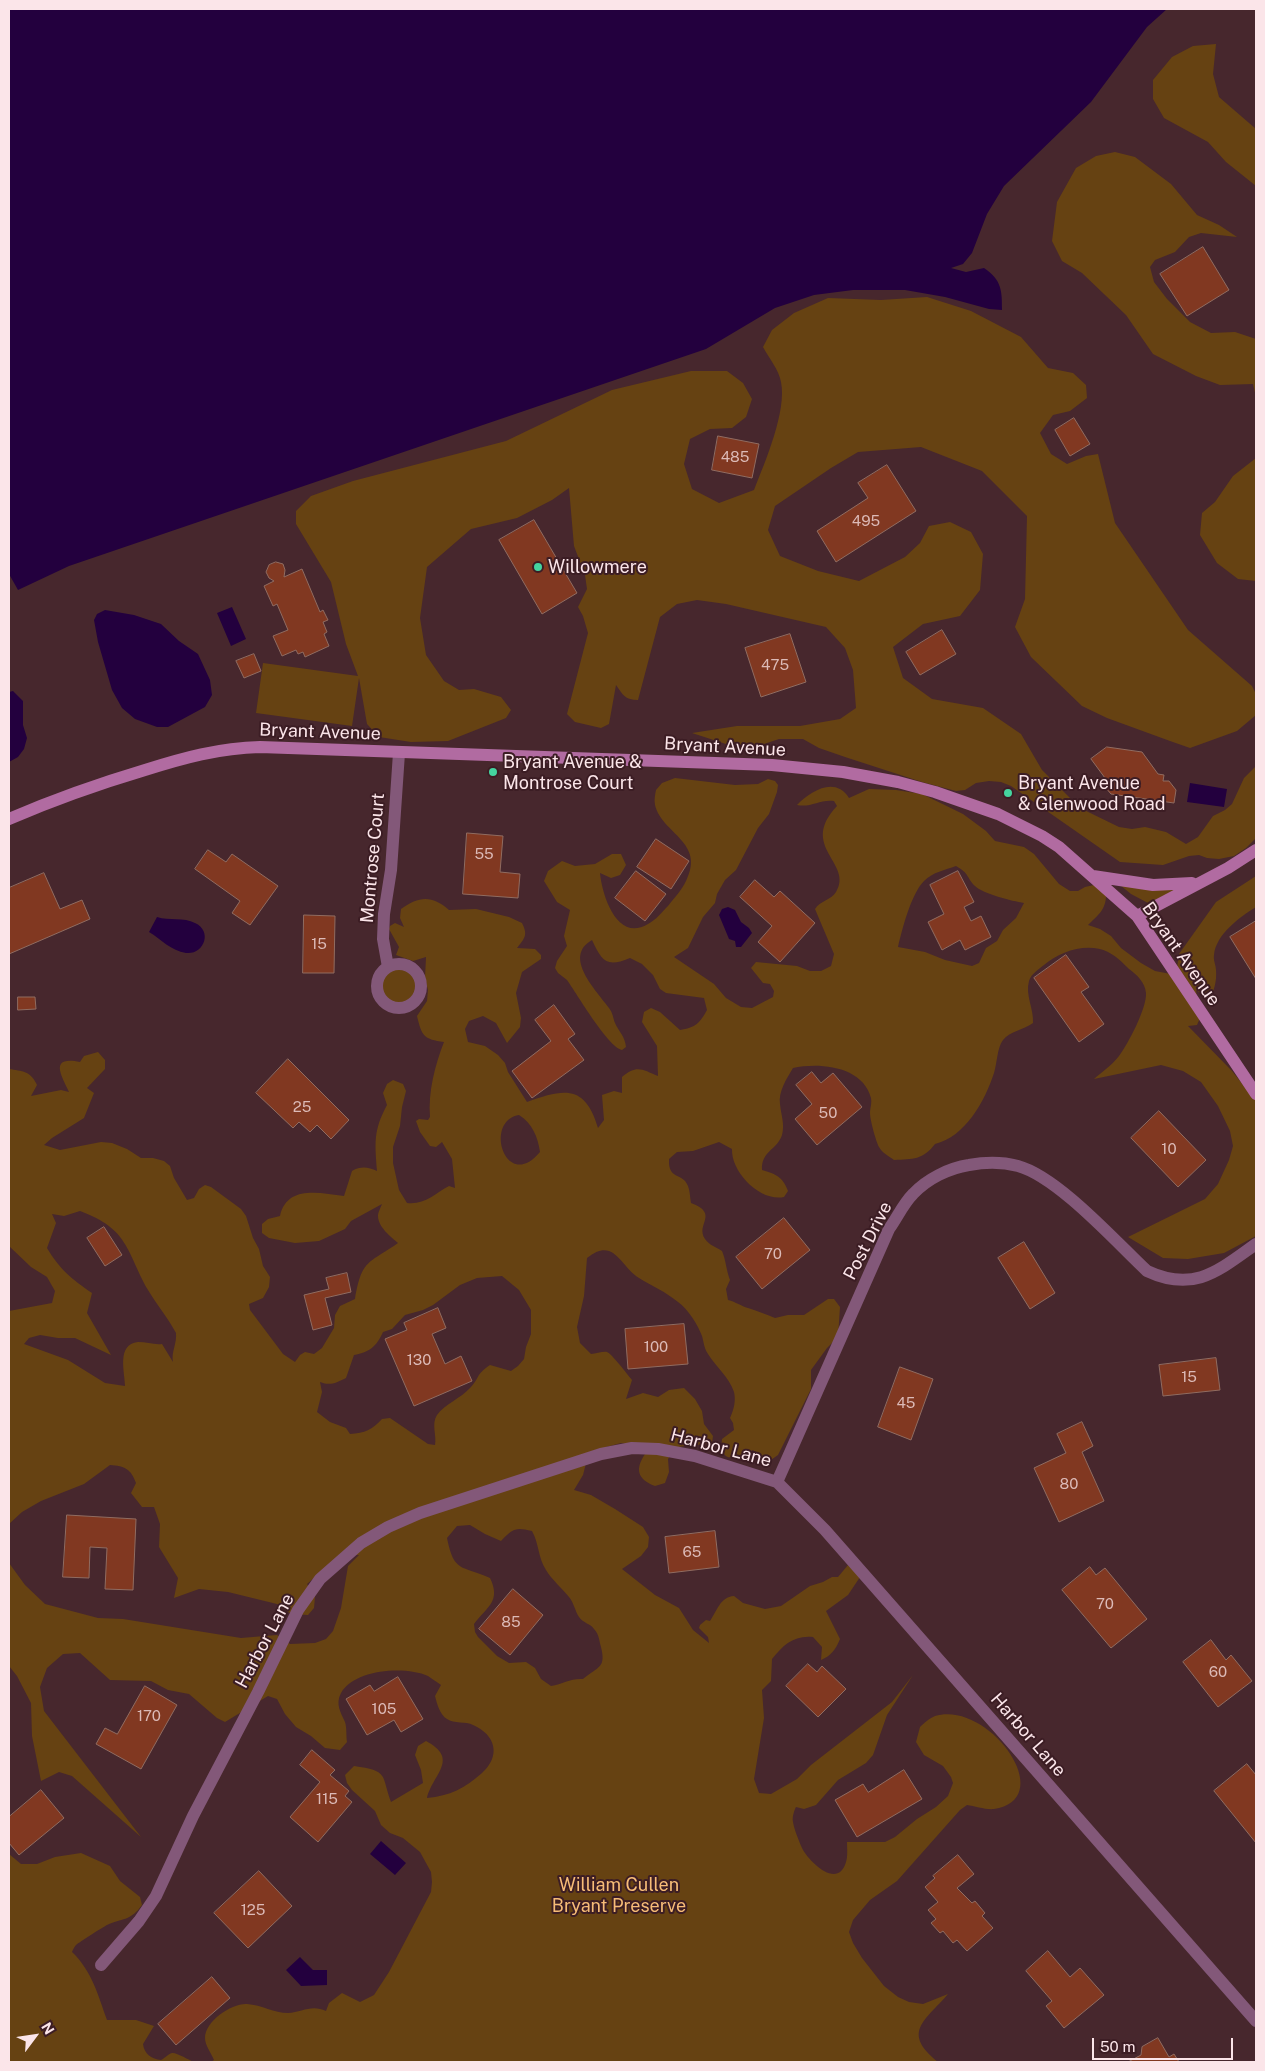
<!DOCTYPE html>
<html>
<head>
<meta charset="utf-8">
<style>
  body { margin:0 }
  #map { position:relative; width:1265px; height:2071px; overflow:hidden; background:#47272d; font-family:"Public Sans",sans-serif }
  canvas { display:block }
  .frame { position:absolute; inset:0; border:10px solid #fbe5e9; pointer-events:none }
  .north { position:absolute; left:10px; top:2011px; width:50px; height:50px; -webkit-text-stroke:4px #3c1d24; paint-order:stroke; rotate:59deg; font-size:14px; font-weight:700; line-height:20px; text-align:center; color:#fbe5e9 }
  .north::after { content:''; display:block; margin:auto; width:18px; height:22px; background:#fbe5e9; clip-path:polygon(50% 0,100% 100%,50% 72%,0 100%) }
  .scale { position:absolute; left:1092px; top:2038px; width:141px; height:22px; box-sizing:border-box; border:2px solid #fbe5e9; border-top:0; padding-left:6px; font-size:15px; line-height:18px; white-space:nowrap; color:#fbe5e9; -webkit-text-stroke:4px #3c1d24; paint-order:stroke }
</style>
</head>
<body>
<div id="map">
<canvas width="1265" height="2071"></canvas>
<div class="frame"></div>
<div class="north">N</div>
<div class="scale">50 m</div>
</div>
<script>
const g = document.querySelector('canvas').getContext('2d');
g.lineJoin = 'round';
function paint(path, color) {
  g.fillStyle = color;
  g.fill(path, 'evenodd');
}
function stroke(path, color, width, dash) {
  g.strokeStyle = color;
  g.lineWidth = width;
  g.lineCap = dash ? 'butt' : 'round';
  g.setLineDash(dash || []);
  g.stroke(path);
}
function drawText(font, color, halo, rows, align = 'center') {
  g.font = font + ' "Public Sans",sans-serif';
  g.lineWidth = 4;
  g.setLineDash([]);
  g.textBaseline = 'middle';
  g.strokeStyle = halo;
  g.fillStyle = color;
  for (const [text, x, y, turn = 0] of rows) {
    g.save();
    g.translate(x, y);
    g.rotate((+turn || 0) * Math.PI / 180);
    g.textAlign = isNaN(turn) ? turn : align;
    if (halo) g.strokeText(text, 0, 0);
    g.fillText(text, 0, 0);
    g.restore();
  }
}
const green = new Path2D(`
  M1216 44 1213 74 1219 97 1256 129V186L1226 162 1208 142 1164 118 1153 99V80L1172 57 1193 46Z
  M1115 152 1135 157 1171 184 1197 215 1219 225 1237 237 1201 233 1189 237 1175 252 1155 260 1150 267 1154 282 1167 299 1190 322 1211 333 1235 332 1256 339V397L1253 384 1220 385 1196 376 1153 354 1126 315 1082 273 1062 261 1052 241 1057 202 1076 168 1096 156Z
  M927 297 971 311 1021 337 1048 368 1073 373 1086 385 1087 398 1070 411 1053 415 1040 433 1051 454 1067 464 1086 456 1098 454 1115 523 1188 630 1252 686 1256 694V715L1237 731 1190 748 1170 741 1107 718 1082 706 1031 657 1015 627 1025 599 1027 516 982 471 921 447 858 452 831 468 775 506 768 530 780 556 818 571 859 581 905 557 920 543 929 526 950 522 971 532 983 554 980 590 960 616 923 624 893 647 903 678 932 699 983 708 1021 734 1042 770 1080 808 1119 827 1132 829 1145 827 1166 832 1186 844 1198 837 1213 816 1225 810 1232 804 1244 778 1256 766V838L1246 848 1234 856 1219 859 1207 858 1199 855 1189 856 1163 865 1120 862 1011 786 1001 782 989 781 976 783 965 790 956 791 922 782 845 757 819 748 803 739H779L758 746 729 745 692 733 737 726H800L840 719 856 708 853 670 845 648 826 627 726 604 697 600 677 604 660 617 638 700C625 700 623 695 616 685L609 724 601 728 575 722 567 714 588 633 583 616 578 607 587 589 585 575 574 546 569 488 552 500 517 518 471 529 427 567 420 618 426 655 444 681 459 690 474 689 501 697 511 710 506 718 448 741 411 742 379 737 367 724 359 678 352 726 256 713 263 663 358 676 346 644 331 582 296 524V511L311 496 353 481 506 441 612 390 691 371H727L743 383 752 399 746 417 732 428 710 429 690 439 684 464 692 489 719 503 754 490C765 462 787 411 781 382 779 370 769 358 763 347L772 330 794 313 828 298 881 300Z
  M1256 458V581L1238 579 1217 563 1200 535 1202 513 1215 502 1233 476Z
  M675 778 735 785 758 784 768 779 775 781 778 785 777 792 769 814 758 828 736 870 725 880 717 894 715 903 703 917 688 948 674 957 714 984 726 998 741 1007 752 1008 773 997 774 991 770 984 763 983 751 968 756 962 797 966 810 971H821L831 966 834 954 815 909C820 901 831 900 836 892 854 863 798 847 837 806L834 801C820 799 811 808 797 805 811 791 835 776 849 798L869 789 896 790 922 794 963 814 986 831 995 841 1024 847 1034 854 1059 884 1070 891H1078L1085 887 1094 885 1106 895C1106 910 1098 915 1088 925L1100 929 1111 936 1121 948 1141 963 1155 971 1176 975 1179 954 1216 902 1256 876V907C1240 917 1216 934 1214 955 1213 960 1216 965 1216 970 1217 981 1214 990 1210 1000L1196 990 1200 1018 1197 1025 1188 1026 1232 1071 1256 1101V1236L1224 1253 1188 1259 1163 1258 1128 1237 1205 1199 1218 1184 1229 1160 1233 1146 1230 1131 1218 1106 1201 1082 1183 1071 1161 1065 1094 1079C1102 1072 1112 1065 1119 1056 1128 1044 1147 1008 1146 993 1145 982 1137 975 1129 969 1123 963 1116 956 1108 952 1088 942 1060 951 1044 965 1039 969 1031 974 1029 981 1025 995 1034 1009 1033 1023 1024 1030 1010 1031 1003 1040 997 1048 997 1064 994 1073 985 1101 965 1137 935 1144 923 1160 913 1159 894 1160 889 1156 882 1153 879 1147 876 1141 870 1120 870 1113 870 1109 872 1103 871 1098 863 1066 819 1062 793 1068 787 1078 778 1092 780 1104 781 1115 785 1124 782 1135 777 1150 761 1151 762 1170 776 1174 783 1177 788 1191L784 1197C760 1202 731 1172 732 1149L719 1142 693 1151 677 1152 669 1159C668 1181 683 1172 688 1186 690 1191 690 1198 691 1203 720 1214 695 1224 705 1239 709 1245 716 1247 722 1251 726 1260 726 1270 730 1280L726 1289 728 1300C736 1302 741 1306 748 1308 757 1311 766 1314 775 1318L788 1315H804L828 1299H834L840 1307 838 1337 827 1348 811 1370V1389L778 1455 768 1462 761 1461 753 1450C739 1458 719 1466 722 1439L734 1430 733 1423 730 1418C734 1409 736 1401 734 1392 729 1377 716 1367 708 1354 704 1348 704 1343 702 1336 698 1325 688 1309 678 1302 666 1292 652 1286 639 1278 620 1266 614 1236 587 1258L584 1296 577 1327 580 1343 591 1354C596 1354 603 1351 607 1352 611 1353 628 1375 632 1380L626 1399 643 1393 658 1397 669 1390 684 1388 695 1399 702 1411 704 1424 713 1436 712 1443C699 1446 688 1444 675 1448L668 1459 669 1472 665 1483 655 1486C637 1479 635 1469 645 1454L634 1445 621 1443 606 1447 586 1463 583 1475 574 1490 591 1495 615 1509 643 1527 649 1537 648 1547 641 1556 622 1569 655 1595 679 1608 693 1630 709 1643 708 1637 699 1628 700 1625 706 1620 710 1621C717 1611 720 1597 734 1596L743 1603 765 1609 781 1606 810 1586 823 1582 832 1577H838L848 1565 860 1577 848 1595 826 1611 840 1639C836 1649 831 1656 821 1660L822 1647 813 1637C794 1635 783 1645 772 1659L771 1681 762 1690 764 1718 754 1779 759 1793 771 1794 797 1779 811 1765 892 1702 913 1675 887 1715 873 1755 866 1763 838 1780 816 1805 804 1809 796 1807C794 1811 792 1817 793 1822 794 1829 799 1841 802 1848 809 1862 838 1890 846 1862 848 1856 847 1848 847 1842H885L895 1837 917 1819 936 1807 948 1796 953 1783 951 1777 943 1766 924 1755 916 1742 920 1727C924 1723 930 1718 935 1716 989 1700 1060 1799 994 1809 986 1810 975 1806 967 1805L960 1810 897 1881 870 1900 853 1920 849 1932 853 1943 862 1958 884 1986 898 1997 909 2002 923 2004 948 1994C925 2021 901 2032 938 2062H211L214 2060C211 2053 205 2045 205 2038 205 2021 232 2003 247 2004 262 2005 274 2013 288 2013 302 2012 312 2004 326 2011L329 2003 342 1993 360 2002 374 1995 389 1972 431 1892 432 1882 431 1872 420 1852 403 1838 390 1833 381 1825 375 1811 352 1790 347 1783 345 1775 354 1766C389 1771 381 1774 391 1802L423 1783 421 1770 415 1755 418 1746 426 1741C460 1759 433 1774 427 1798 450 1796 465 1788 482 1773 501 1756 496 1735 473 1725 466 1721 454 1724 447 1719 440 1715 437 1704 435 1696L441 1685C437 1682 432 1679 428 1676 405 1666 355 1669 341 1693 335 1704 341 1713 345 1722 347 1728 346 1736 347 1742L340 1750 325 1748 311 1736 296 1727 285 1714 277 1699 268 1696 225 1722 217 1718 189 1694 168 1690 151 1681 110 1680 80 1653 63 1654 47 1668 40 1687 44 1711 141 1837 72 1776 59 1772 41 1781 32 1736 31 1703 17 1676 9 1666V1563L25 1585 45 1604 98 1618 123 1619 241 1638 277 1635 290 1644 315 1643 326 1639 333 1631 341 1608 348 1566 359 1555H340L307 1584 315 1597 314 1608 308 1615 291 1614 277 1604 228 1592 199 1589 174 1598 178 1578 159 1547 160 1524 154 1507H142L131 1493 136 1483C131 1469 125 1466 110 1465L84 1484 41 1501 22 1512 9 1524V1311L52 1303 55 1291 47 1277 31 1267 9 1246V1069C22 1071 31 1071 37 1085L31 1096 61 1090 69 1092C61 1075 49 1056 80 1062L84 1056 98 1052 105 1060V1069L87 1088 94 1093 84 1118 52 1138 44 1145 60 1150 101 1142 112 1143 127 1149 141 1158H153L164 1161 170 1166 174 1178 187 1200 194 1198 199 1189 205 1185 211 1187 241 1209 246 1216 253 1238 259 1249 263 1266 270 1277 269 1287 263 1298 249 1304 250 1310 283 1354 295 1362 300 1355 305 1352 314 1354 322 1348 334 1328 335 1315 340 1306 355 1299C362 1259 368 1264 398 1243 391 1237 378 1227 378 1216 378 1212 381 1207 382 1204L351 1221 345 1229 319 1241 295 1243 269 1238 262 1233V1224L268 1219 280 1216C287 1185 319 1193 344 1196L352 1171C361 1166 368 1167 377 1171 375 1143 373 1131 387 1105L383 1093 387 1084 393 1080 403 1084 406 1091 402 1107 400 1126 393 1147V1163L399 1190 407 1203C425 1205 434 1194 449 1186L455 1188 452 1159 442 1142 436 1147 430 1146 420 1132 416 1121 419 1119 428 1120 430 1117C428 1092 435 1065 444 1042 424 1039 422 1037 417 1016L427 1001 428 990 425 978 426 957 413 961 396 955 399 947 389 929 390 926 395 923 404 927 400 918 401 909C419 896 432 895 449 910L476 909 509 917 522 923C528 935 525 938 517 948L535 949 541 955V959L522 972 516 993 521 1018 520 1027 507 1043 496 1023 483 1016 469 1021 465 1029 468 1042 485 1046 498 1055 505 1063 508 1072 527 1102C564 1089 585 1084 598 1128L604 1120 602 1095 614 1091 622 1093V1077C637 1064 643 1070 658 1076L657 1046 642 1022 644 1012 651 1008 660 1012 680 1030C695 1028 700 1023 707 1010L704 998 666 993 660 989 653 975 642 964 630 958C606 968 602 961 592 940 562 957 597 991 609 1008 613 1013 613 1018 615 1023 619 1032 625 1036 626 1047L622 1050C608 1047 577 994 567 980L558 973 555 968 557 961 567 946 564 936 570 910 557 902 544 881 548 871 562 861 575 866 595 864 612 854H621L626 865 620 875 611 878 600 873C602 895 617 943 648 924 656 920 662 912 668 906 674 898 682 890 686 881 706 842 662 834 655 805 654 800 655 795 656 790L662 783ZM956 866C970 874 966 877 975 886 983 894 1012 901 1024 903L1016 918 1003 930 997 941 986 948 979 963 972 966 945 960 925 952 898 947C902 930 911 894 924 881 933 872 945 870 956 866ZM519 1115C532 1123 538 1137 540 1152 506 1193 483 1121 519 1115ZM80 1211C129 1229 126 1251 148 1290 157 1305 168 1318 176 1333 177 1344 171 1352 173 1362L162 1344C154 1345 147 1342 138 1342 116 1344 125 1373 125 1386L105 1383 68 1360 24 1344 29 1338 40 1335 58 1338H75L111 1355 87 1313 92 1293C72 1279 60 1270 47 1248L56 1223 52 1214 64 1216ZM502 1276 519 1290 531 1310V1334L526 1347 524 1359 518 1366 511 1371 490 1365C475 1375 480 1378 470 1388 461 1398 445 1404 437 1415 431 1424 437 1436 435 1445L428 1444 390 1418 382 1419C372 1430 365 1433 350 1434L346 1428 330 1422 317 1412 322 1392 320 1382C330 1386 336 1383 346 1378L354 1355C370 1352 376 1347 383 1332L392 1329 405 1315 423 1310 433 1305 460 1285 477 1278ZM470 1525 485 1534 501 1541C513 1528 516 1527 532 1531 539 1543 538 1558 546 1570 552 1580 562 1588 569 1597 574 1603 575 1611 579 1617 583 1623 591 1624 594 1629 599 1634 599 1640 601 1647 606 1668 599 1666 583 1679 571 1678 563 1684 551 1686L541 1679 535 1668 526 1662 509 1663 497 1656 478 1637 475 1632 474 1624C488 1606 501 1601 490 1578 461 1565 454 1573 447 1538L457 1526Z
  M1120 885 1181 888 1148 903 1131 894Z
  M381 986a18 18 0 1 1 36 0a18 18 0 1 1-36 0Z
  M81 1853 110 1866 120 1881 140 1897 142 1905C131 1920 125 1918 109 1924 106 1925 78 1943 76 1945 74 1947 73 1950 72 1952 92 1971 98 1995 107 2020H136L154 2026 143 2044C144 2054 152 2059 161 2060 165 2058 168 2054 172 2053 176 2052 189 2060 194 2062H9V1854L21 1864H37L55 1857Z`);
const water = new Path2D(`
  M9 9H1167L1147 27 1091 102 1004 186 987 214 972 253 963 264 951 268 966 272 984 268C1002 280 1002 291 1002 310L989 309 945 297 905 290H853L814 295 775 308 706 349 69 566 18 590 9 574Z
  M232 607 246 639 231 646 217 613Z
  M105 610 134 615 161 624 179 641 198 654 210 680 212 695 205 707 168 727H157L135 719 122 708 112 690 98 642 94 620 97 614Z
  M13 691 23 701V725L27 738 24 749 18 757 9 762V692Z
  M1190 783 1227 789 1224 807 1187 802Z
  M728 907 735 910 741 922 749 928 752 933 741 947H736L735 941 729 939 719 915 722 909Z
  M157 917C169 921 184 917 195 923 213 931 204 955 186 953 171 951 161 939 149 932Z
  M381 1841 406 1863 395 1875 370 1854Z
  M300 1957 313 1970H327V1985L301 1986 286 1970Z`);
const building = new Path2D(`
  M1203 247 1229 290 1187 316 1160 274Z
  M1074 418 1090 444 1070 456 1055 430Z
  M718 436 759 444 752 478 712 470Z
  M887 465 916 511 836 562 817 531 868 498 858 483Z
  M534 520 577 593 542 614 499 540Z
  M276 562 283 564 285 570 284 577 302 569 320 612 323 610 328 620 323 622 327 632 324 634 329 646 305 657 303 652 298 654 296 650 282 656 273 636 288 630 277 604 273 606 264 586 274 581 269 578 266 572 269 565Z
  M942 630 956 654 920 675 906 652Z
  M790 634 806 682 761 697 745 648Z
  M254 654 261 671 244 678 236 661Z
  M1107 747 1142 752 1158 774 1164 775 1163 781H1169L1176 790 1174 803 1111 794 1100 781 1105 778 1091 759Z
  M467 833 503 836 500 872 520 874 518 898 463 894Z
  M656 839 689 861 671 889 637 867Z
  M208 850 226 862 232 854 278 886 250 925 232 913 240 901 195 869Z
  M636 871 666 894 645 921 615 898Z
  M958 871 974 902 964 907 971 921 981 916 991 937 965 950 960 940 942 950 928 922 944 914 930 885Z
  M44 873 60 909 82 900 90 919 9 954V888Z
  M755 880 774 897 780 891 815 923 780 962 758 942 772 926 740 897Z
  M304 915 335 916 334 973H303Z
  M1256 921V979L1230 937Z
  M1066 955 1089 987 1081 992 1104 1024 1079 1042 1034 978Z
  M18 997H35L36 1009 18 1010Z
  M554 1005 575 1034 568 1039 584 1060 532 1098 512 1071 551 1041 535 1020Z
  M288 1059 349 1120 331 1139 317 1125 310 1132 299 1122 293 1128 256 1093Z
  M812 1072 821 1083 833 1073 862 1107 817 1145 795 1119 812 1104 796 1085Z
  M1159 1111 1206 1160 1178 1187 1131 1138Z
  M784 1218 810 1250 762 1289 736 1257Z
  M104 1227 122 1255 105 1266 87 1238Z
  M1024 1242 1055 1293 1030 1309 998 1258Z
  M347 1273 351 1292 325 1298 332 1325 313 1330 304 1295 329 1289 326 1278Z
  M438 1308 446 1328 432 1334 445 1364 461 1356 472 1381 414 1406 385 1339 407 1330 404 1323Z
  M684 1324 688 1364 628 1369 625 1329Z
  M1216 1358 1220 1390 1163 1396 1159 1365Z
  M900 1367 933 1379 911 1440 878 1427Z
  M1082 1422 1093 1446 1082 1452 1104 1501 1059 1522 1034 1468 1066 1453 1057 1434Z
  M67 1515 136 1519 133 1590 105 1589 107 1548 90 1547 89 1578 63 1577Z
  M715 1531 719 1567 669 1573 665 1537Z
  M1090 1567 1096 1575 1105 1568 1147 1619 1111 1648 1062 1590Z
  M513 1589 543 1615 510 1655 479 1629Z
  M1211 1640 1226 1660 1231 1655 1252 1681 1218 1707 1183 1662Z
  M808 1664 817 1672 822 1666 846 1689 818 1717 786 1686Z
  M398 1677 423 1719 401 1732 394 1720 367 1735 346 1699 370 1685 374 1691Z
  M145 1686 177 1705 141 1769 96 1744 105 1728 117 1734Z
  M312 1750 335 1770 330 1775 349 1791 345 1796 352 1802 318 1842 290 1817 320 1782 300 1765Z
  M1247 1764 1256 1775V1843L1214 1791Z
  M904 1770 922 1799 857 1837 835 1800 863 1784 868 1792Z
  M41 1790 64 1818 19 1855 9 1843V1817Z
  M958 1855 974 1874 957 1888 972 1903 975 1901 985 1913 982 1916 993 1928 967 1951 957 1940 953 1943 943 1931 940 1933 931 1923 936 1919 928 1910 938 1902 925 1887 935 1878 933 1876Z
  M259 1871 292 1906 248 1948 214 1913Z
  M1048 1951 1070 1977 1080 1968 1104 1995 1064 2028 1046 2006 1052 2001 1026 1971Z
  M212 1977 230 1998 176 2045 158 2024Z
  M1158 2038 1169 2057 1174 2054 1179 2062H1128L1141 2055 1142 2047Z`);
const minor = new Path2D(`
  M377 986a22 22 0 1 1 44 0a22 22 0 1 1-44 0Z
  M388 967 383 939 384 914 391 870 399 753
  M777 1482 889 1229C897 1218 903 1204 913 1194 927 1179 949 1168 969 1165 985 1162 1003 1162 1018 1166 1058 1177 1116 1242 1147 1271 1194 1293 1218 1271 1256 1244
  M101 1965 139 1921 156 1896 193 1816 258 1692 298 1610 320 1579 361 1543 388 1527 420 1513 601 1454 632 1448 658 1449 695 1456 777 1482 825 1530 1256 2021`);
const secondary = new Path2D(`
  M9 819C53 800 98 784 145 770 183 758 219 748 260 747L772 765 843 772 898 782 935 792 998 814 1042 836 1059 847 1137 916 1256 1094
  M1093 876 1153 885 1192 883
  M1137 916 1228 868 1256 850`);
const markers = [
  [538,567,5,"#45d49f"],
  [493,772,5,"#45d49f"],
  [1008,793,5,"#45d49f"]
];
const numberNames = [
  ["485",735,457],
  ["495",866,521],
  ["475",775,665],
  ["55",484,854],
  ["15",319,944],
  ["25",302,1107],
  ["50",828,1113],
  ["10",1169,1149],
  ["70",773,1254],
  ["100",656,1347],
  ["130",419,1360],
  ["15",1189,1377],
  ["45",906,1403],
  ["80",1069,1484],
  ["65",692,1552],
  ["70",1105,1604],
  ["85",511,1622],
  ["60",1218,1672],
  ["105",384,1709],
  ["170",149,1716],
  ["115",327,1799],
  ["125",253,1910]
];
const poiNames = [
  ["Willowmere",548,567],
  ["Bryant Avenue &",503,762],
  ["Montrose Court",503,783],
  ["Bryant Avenue",1018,783],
  ["& Glenwood Road",1018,804]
];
const streetNames = [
  ["Bryant Avenue",320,732,2],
  ["Bryant Avenue",725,747,3],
  ["Montrose Court",373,858,-85],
  ["Bryant Avenue",1181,954,55],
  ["Post Drive",868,1241,-63],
  ["Harbor Lane",721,1448,15],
  ["Harbor Lane",265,1641,-62],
  ["Harbor Lane",1028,1735,49]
];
const parkNames = [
  ["William Cullen",619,1885],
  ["Bryant Preserve",619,1906]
];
paint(green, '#664212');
paint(water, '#23003e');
paint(building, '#813821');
stroke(building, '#906c61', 1);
stroke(minor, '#835879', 12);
stroke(secondary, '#b16ba1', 12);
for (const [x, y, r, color] of markers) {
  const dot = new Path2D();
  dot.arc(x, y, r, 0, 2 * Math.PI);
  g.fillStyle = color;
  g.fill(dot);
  stroke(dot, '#3c1d24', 2);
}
drawText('15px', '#dcbab7', null, numberNames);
drawText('18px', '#fbe5e9', '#3c1d24', poiNames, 'left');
drawText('18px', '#fbe5e9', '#3c1d24', streetNames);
drawText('18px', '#f7bc77', '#3c1d24', parkNames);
</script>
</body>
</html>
